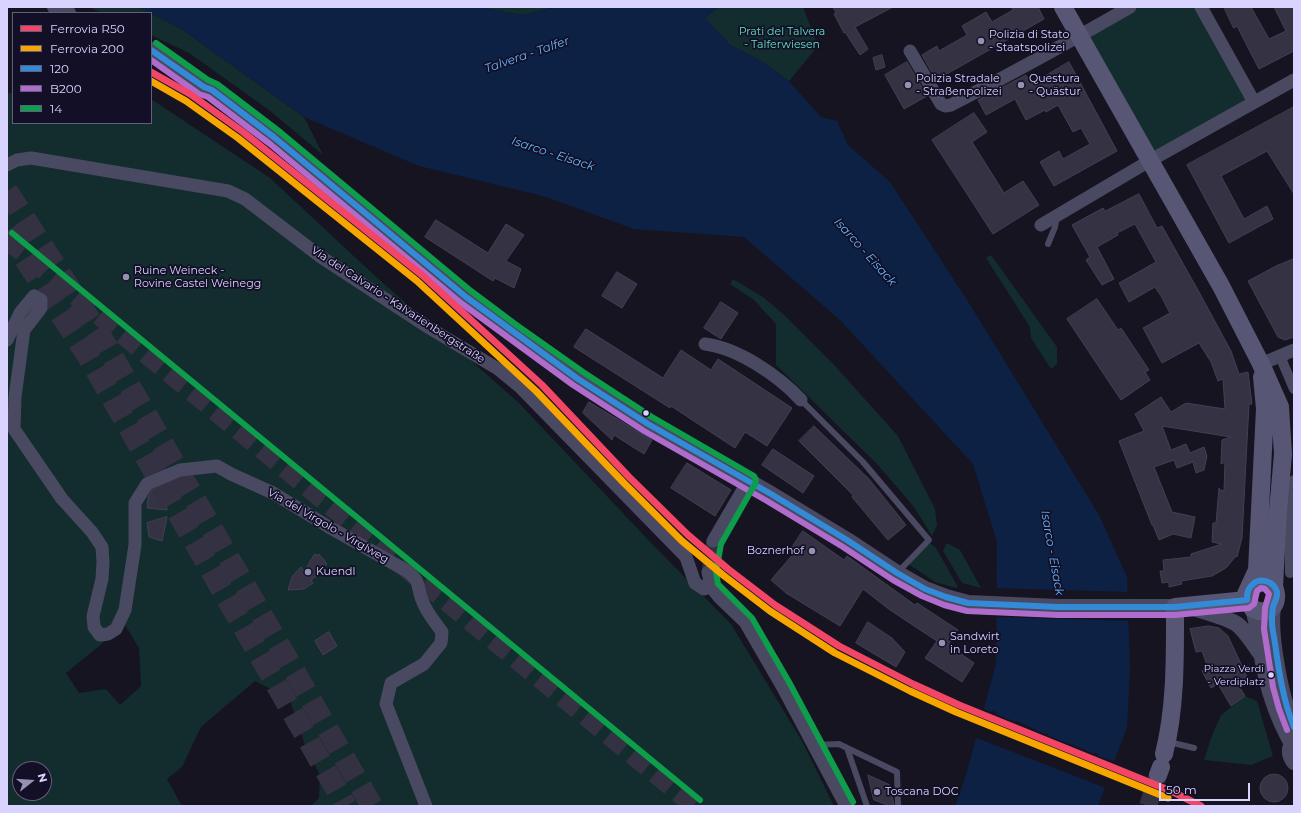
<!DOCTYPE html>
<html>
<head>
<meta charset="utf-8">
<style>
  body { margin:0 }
  #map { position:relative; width:1301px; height:813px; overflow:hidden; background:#161421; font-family:Montserrat,sans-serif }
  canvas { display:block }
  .frame { position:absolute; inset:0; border:8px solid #d9d4ff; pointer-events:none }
  .legend { position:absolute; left:12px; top:12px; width:140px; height:112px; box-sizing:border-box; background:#130f26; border:1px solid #625e7d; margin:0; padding:5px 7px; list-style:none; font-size:12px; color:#d9d4ff }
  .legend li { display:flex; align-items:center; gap:8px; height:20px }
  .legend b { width:20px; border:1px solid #625e7d }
  .north { position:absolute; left:12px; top:761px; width:40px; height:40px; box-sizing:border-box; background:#130f26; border:1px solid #625e7d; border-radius:50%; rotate:73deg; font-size:11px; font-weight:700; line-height:16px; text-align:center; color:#d9d4ff }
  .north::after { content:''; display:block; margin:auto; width:14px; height:18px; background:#9591b1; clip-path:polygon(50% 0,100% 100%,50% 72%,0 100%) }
  .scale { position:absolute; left:1159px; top:783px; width:91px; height:18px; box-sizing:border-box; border:2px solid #d9d4ff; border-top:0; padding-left:5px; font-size:12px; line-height:14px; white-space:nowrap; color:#d9d4ff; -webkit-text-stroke:3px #130f26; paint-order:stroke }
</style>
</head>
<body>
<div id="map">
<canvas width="1301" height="813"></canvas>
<div class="frame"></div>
<ul class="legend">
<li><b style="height:5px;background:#f34667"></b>Ferrovia R50</li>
<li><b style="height:5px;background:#f7a600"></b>Ferrovia 200</li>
<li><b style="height:5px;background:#338bd7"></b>120</li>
<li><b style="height:5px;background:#b06ccc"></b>B200</li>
<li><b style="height:5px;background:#0d9d4b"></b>14</li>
</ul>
<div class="north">N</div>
<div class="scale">50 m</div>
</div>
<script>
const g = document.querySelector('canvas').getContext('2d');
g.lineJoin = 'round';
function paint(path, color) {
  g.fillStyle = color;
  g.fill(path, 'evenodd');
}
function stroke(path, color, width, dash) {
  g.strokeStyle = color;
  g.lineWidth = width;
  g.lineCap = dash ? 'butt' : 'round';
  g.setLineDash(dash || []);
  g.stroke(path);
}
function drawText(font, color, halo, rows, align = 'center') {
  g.font = font + ' Montserrat,sans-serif';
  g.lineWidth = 3.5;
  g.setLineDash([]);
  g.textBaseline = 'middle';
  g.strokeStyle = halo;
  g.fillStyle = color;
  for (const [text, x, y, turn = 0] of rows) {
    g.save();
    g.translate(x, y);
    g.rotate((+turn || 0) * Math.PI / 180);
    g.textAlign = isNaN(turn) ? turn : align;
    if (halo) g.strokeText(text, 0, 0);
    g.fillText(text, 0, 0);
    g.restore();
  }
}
const green = new Path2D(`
  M89 7H138L150 13H102Z
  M479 7H556L522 15Z
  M719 7H803L818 46 789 81 763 62 730 45 705 18Z
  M1130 7H1201L1254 102 1151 160 1080 36Z
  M151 13 183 30 304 117 323 155 269 110 189 53 151 35Z
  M13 92V123H151V99L270 178 373 274 519 403 654 546 731 624 802 741 834 806H311L319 798 320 775 307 751 289 698 255 681 201 727 182 767 167 779 182 806H7V94ZM125 625 139 648 141 686 120 705 106 689 79 693 66 673ZM20 769H44V793H20Z
  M991 255 1057 347V364L1051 369 1031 338 1030 327 986 258Z
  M733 279 763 297 783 314 836 367 898 436 935 509 937 525 932 536 914 507 878 465 776 365V324L754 300 730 284Z
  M930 543 936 548 958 587 956 588 935 582 907 563Z
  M947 543 960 550 981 588 962 583 943 551Z
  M1245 696 1257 701 1273 756 1251 765 1204 760 1211 738 1221 715Z`);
const water = new Path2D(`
  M138 7H479L522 15 556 7H719L705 18 730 45 763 62 789 81 821 117 837 121 848 145 890 182 969 303 1099 515 1127 577 1130 669 1127 727 1098 806H955L966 775 996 664 997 542 973 464 841 321 744 237 634 229 543 196 419 166 304 117 183 30Z`);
const pier = new Path2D(`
  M994 588 1130 592 1131 621 994 617Z
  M982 708 991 712 992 711 996 712 995 714 1016 722 1017 721 1042 733 1048 734 1047 735 1069 744H1073V745L1094 754 1095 753 1099 754 1098 756 1116 762 1106 788 974 737Z`);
const building = new Path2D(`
  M833 7H893L855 27 868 49 860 55 845 32 844 33 834 14 836 13Z
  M1011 7H1038L1044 19 936 80 922 55 937 46 939 51 967 35 962 26 986 12 992 22 1013 10Z
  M1224 7H1251L1269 39 1286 31 1274 7H1294V51L1259 69 1237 26 1234 28Z
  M882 55 885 67 876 70 873 58Z
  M907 62 927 96 904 109 885 75Z
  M1069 62 1117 151 1054 186 1040 162 1059 151 1063 159 1090 144 1081 128 1073 132 1058 105 1046 112 1045 110 1026 120 1015 99 986 115 978 100 1026 75 1031 84Z
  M1294 107V194L1267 151 1221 176 1244 219 1267 206 1273 219 1229 243 1187 165Z
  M974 113 987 132 972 142 1004 193 1023 181 1039 205 993 234 932 140Z
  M1139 194 1157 228 1162 226 1199 292 1231 351 1239 374 1248 372 1252 404H1249L1242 538 1237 557 1236 556 1226 568 1212 576 1181 581 1182 584 1169 587V582L1162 583 1160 571H1164L1163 560 1191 557V554L1222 544 1212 542 1213 523H1216L1219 488 1220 490 1224 491 1225 462 1221 464 1222 440 1231 437 1162 426 1171 450 1186 444 1190 453 1204 447 1207 456 1204 470 1196 473 1193 462 1177 468 1174 460 1154 467 1172 512 1195 517 1191 538 1173 534 1159 540 1153 525H1152L1119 441 1144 431 1135 414 1161 397 1171 412 1186 403 1225 409 1223 379 1218 381 1211 362 1199 343 1162 363 1143 328 1170 313 1161 296 1155 287 1129 302 1119 283 1156 262 1135 224 1117 233 1118 235 1097 247 1114 279 1102 285 1086 260 1090 257 1072 225 1103 208 1105 211Z
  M436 220 488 253 506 224 524 235 506 261 521 269 514 288 495 278 493 281 425 237Z
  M1294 259V337L1285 340 1278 337 1248 281 1276 266Z
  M617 272 637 284 622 308 602 296Z
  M1097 299 1118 330 1121 328 1149 370 1145 372 1150 380 1121 400 1067 319Z
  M721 302 738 313 721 339 704 328Z
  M586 329 663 378 681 350 711 370 718 359 792 408 767 446 745 432 735 448 671 406 670 408 574 347Z
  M589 402 652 440 644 454 614 435 612 440 583 413Z
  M814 426 869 479 906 525 888 540 852 497 853 495 799 441Z
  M773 449 814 476 803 493 762 465Z
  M687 463 731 490 715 516 671 488Z
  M162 486 166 499 167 510 147 508 148 497 152 490Z
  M167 517 162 541 149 537 147 523Z
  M803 531 844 560 847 556 915 605 917 603 958 630 948 645 974 663 962 682 925 658 937 641 890 610 863 589 840 626 786 593 771 580 795 552 791 549Z
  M315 554 316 556 319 554 327 564 319 571 321 573 311 580 313 583 304 589 288 590 292 577 297 571 301 567 304 571Z
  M868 622 892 638 905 652 896 667 856 643Z
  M1209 626 1219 628 1228 636 1248 679 1238 684 1245 696 1231 706 1218 684 1211 688 1202 671 1208 668 1202 651 1196 652 1190 629Z
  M329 632 337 646 323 655 315 641Z
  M1260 788a14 14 0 1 1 28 0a14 14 0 1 1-28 0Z
  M868 775 890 785 894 806H890L874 800Z`);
const minorTunnel = new Path2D(`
  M708 572 713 541`);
const secondaryTunnel = new Path2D(`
  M1148 806 1158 775`);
const primaryTunnel = new Path2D(`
  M7 239 695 806`);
const motorwayTunnel = new Path2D(`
  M7 191 106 345 372 806
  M7 231 89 358 346 806`);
const service = new Path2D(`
  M1048 244 1055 227 1057 216
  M801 400 863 462 929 540 898 572
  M1169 742 1194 748
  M813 745 839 744 897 772 898 806
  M847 748 867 806`);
const pedestrian = new Path2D(`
  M1280 356 1294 389
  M1290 573V493L1294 480`);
const minor = new Path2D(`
  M1201 7 1254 102
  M910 51 941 104 945 106 951 105C1011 74 1071 41 1130 7
  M7 165 17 160 31 158 228 191 245 199 321 257 431 329 498 369 520 387 686 557 695 583 704 589 711 587
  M1041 225 1151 160 1294 80
  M7 340 20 313 34 296 41 300V308L24 330 15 397 14 429 62 499 92 532 102 547 103 562 102 579 93 616 94 627 100 635 108 634 116 629 125 610 135 545V503L147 484 180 470 217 466 231 474 273 493 329 527 407 571C422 583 416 585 422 600 426 612 435 622 442 632L441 643 424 664 391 683 386 704 426 806
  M705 344C738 348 779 376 801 400
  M1261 364 1294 350
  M713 541 748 481
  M708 572 711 587 719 597 745 622 782 686 846 806`);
const tertiary = new Path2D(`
  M55 7 68 13
  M151 50 204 87 212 90 275 138 466 297 578 379 648 424 771 494 847 540 897 573 925 589 946 597 968 603 1058 607H1175
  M1187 606C1201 611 1228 617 1238 625 1247 633 1253 643 1260 653
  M1273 606C1269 636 1281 700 1294 727
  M1253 609C1258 625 1259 641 1262 657 1268 690 1276 715 1292 744
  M1294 742C1288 748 1289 755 1294 762`);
const secondary = new Path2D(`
  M1063 7 1221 286 1261 364 1280 407 1283 454 1278 511 1274 587
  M1252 584C1282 566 1286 623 1253 609L1247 600 1246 594 1257 570 1265 409 1262 377
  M1164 754C1176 706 1175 656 1175 607L1247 600
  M1158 775 1161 767`);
const bus1 = new Path2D(`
  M151 50 204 87 212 90 275 138 466 297 578 379 648 424 771 494 847 540 897 573 925 589 946 597 968 603 1058 607H1175L1247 600C1247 595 1247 590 1251 586 1259 576 1274 581 1277 592 1278 598 1274 602 1273 607 1272 612 1272 617 1272 622 1272 629 1274 636 1275 643 1279 672 1283 700 1294 727`);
const bus2 = new Path2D(`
  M151 60 199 94 208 97 270 144 461 303 573 385 644 431 767 501 843 547 893 580 922 596 944 605 967 611 1058 615H1175L1249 608 1254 604 1257 591 1261 588 1265 589 1269 594 1265 608 1264 629 1273 687 1279 709 1287 730`);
const bus3 = new Path2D(`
  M156 43 208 80 217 84 280 132 471 291 515 324 583 372 652 417 754 476 756 480 755 484 721 544 716 572 718 584 752 618 789 682 853 802
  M12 233 700 800`);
const rail1 = new Path2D(`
  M151 72 190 94 243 132 422 275 542 385 629 477 688 535 728 569 775 605 839 646 913 684 959 705 1171 791 1201 806`);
const rail2 = new Path2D(`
  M151 81 186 101 238 138 417 281 536 391 623 482 682 541 723 575 770 611 835 653 910 691 956 712 1168 798`);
const markers = [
  [981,41,4,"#9591b1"],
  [908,85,4,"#9591b1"],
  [1021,85,4,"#9591b1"],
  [126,277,4,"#9591b1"],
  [646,413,3.5,"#d9d4ff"],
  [812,551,4,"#9591b1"],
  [308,572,4,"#9591b1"],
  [942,643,4,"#9591b1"],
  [1271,675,3.5,"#d9d4ff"],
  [877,792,4,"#9591b1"]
];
const busNames = [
  ["Piazza Verdi",1264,669],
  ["- Verdiplatz",1264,682]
];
const parkNames = [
  ["Prati del Talvera",782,32],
  ["- Talferwiesen",782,45]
];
const poiNames = [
  ["Polizia di Stato",989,35],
  ["- Staatspolizei",989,48],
  ["Polizia Stradale",916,79],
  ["- Straßenpolizei",916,92],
  ["Questura",1029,79],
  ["- Quästur",1029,92],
  ["Ruine Weineck -",134,271],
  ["Rovine Castel Weinegg",134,284],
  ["Boznerhof",804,551,"right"],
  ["Kuendl",316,572],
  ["Sandwirt",950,637],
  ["in Loreto",950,650],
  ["Toscana DOC",885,792]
];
const streetNames = [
  ["Via del Calvario - Kalvarienbergstraße",398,305,33],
  ["Via del Virgolo - Virglweg",328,526,30]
];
const waterNames = [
  ["Talvera - Talfer",527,55,-19],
  ["Isarco - Eisack",553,154,18],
  ["Isarco - Eisack",865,252,48],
  ["Isarco - Eisack",1052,553,80]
];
paint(green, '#132c2d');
paint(water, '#0d2144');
paint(pier, '#161421');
paint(building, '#343243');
stroke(building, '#433f54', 1);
stroke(minorTunnel, '#333142', 13, [13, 6]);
stroke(secondaryTunnel, '#333142', 18, [18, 9]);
stroke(primaryTunnel, '#333142', 20, [20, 10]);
stroke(motorwayTunnel, '#333142', 22, [22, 11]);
stroke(service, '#4a4962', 6);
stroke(pedestrian, '#4a4962', 10);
stroke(minor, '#4a4962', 13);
stroke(tertiary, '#4a4962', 16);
stroke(secondary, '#575674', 18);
stroke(bus1, '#338bd7', 6);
stroke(bus2, '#b06ccc', 6);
stroke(bus3, '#0d9d4b', 6);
stroke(rail1, '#f34667', 7);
stroke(rail2, '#f7a600', 7);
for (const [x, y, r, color] of markers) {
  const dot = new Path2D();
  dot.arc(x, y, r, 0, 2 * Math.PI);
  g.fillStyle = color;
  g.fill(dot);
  stroke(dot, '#130f26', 1.5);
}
drawText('10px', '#d9d4ff', '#130f26', busNames, 'right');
drawText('11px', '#5fe0c0', '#130f26', parkNames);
drawText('11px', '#d9d4ff', '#130f26', poiNames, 'left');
drawText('11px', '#d9d4ff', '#130f26', streetNames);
drawText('italic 12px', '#62b6ff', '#130f26', waterNames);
</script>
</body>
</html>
